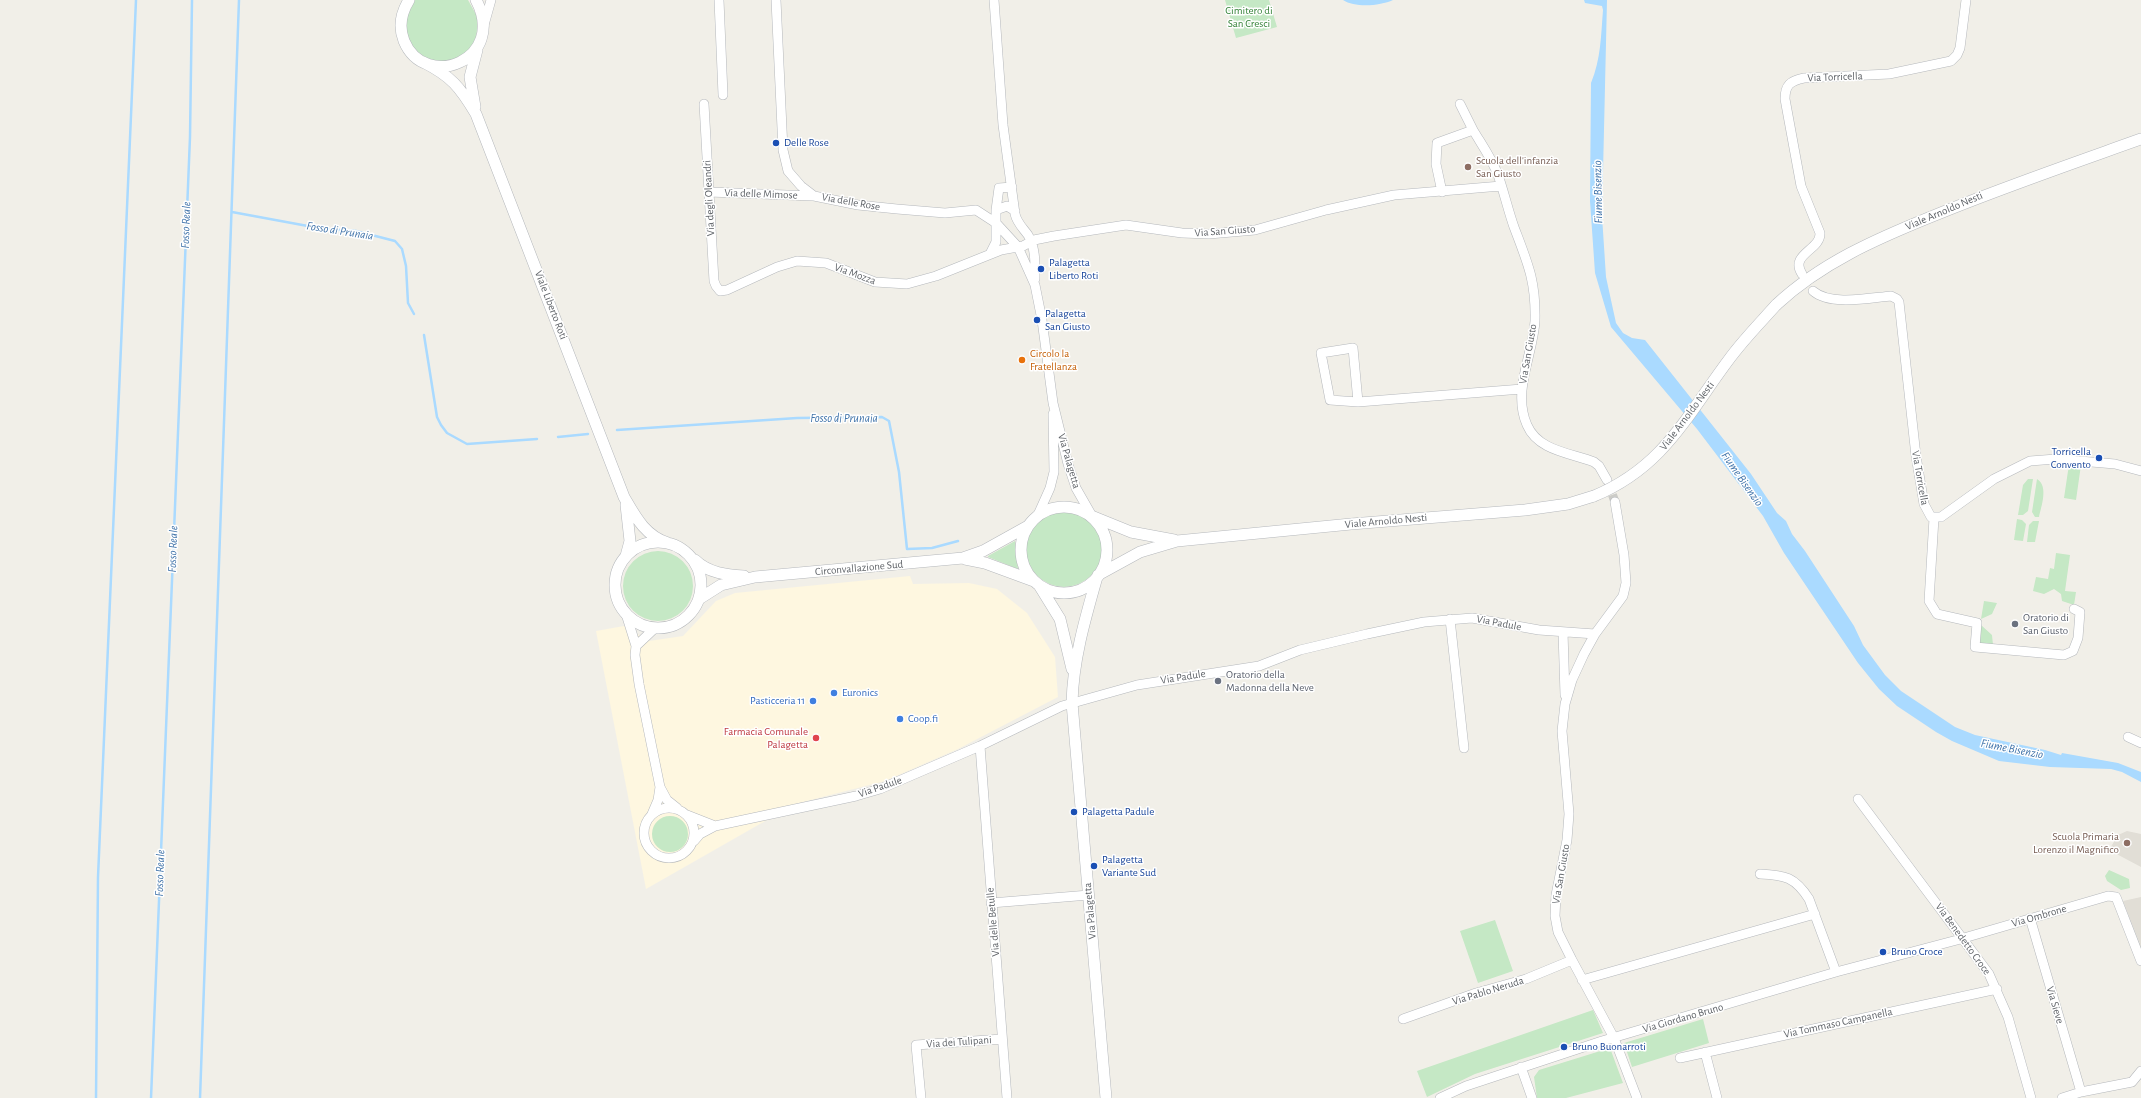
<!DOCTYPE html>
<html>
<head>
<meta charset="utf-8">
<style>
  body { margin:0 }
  canvas { display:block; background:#f1efe8 }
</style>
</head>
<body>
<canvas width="2141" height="1098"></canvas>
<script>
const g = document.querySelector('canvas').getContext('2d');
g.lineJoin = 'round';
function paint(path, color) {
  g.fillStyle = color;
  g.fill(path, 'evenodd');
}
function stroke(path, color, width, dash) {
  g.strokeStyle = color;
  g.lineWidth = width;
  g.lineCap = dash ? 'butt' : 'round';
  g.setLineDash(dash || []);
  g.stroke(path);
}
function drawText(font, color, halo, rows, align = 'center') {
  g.font = font + ' "Alegreya Sans",sans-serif';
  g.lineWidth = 3;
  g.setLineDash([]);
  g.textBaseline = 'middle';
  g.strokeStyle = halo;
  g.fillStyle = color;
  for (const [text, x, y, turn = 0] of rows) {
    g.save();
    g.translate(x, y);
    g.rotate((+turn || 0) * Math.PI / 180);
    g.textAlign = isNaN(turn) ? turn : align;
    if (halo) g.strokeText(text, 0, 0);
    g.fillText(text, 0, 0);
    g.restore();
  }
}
const commercial = new Path2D(`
  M910 576 913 584 969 583 997 589 1027 613 1055 657 1058 697 958 749 885 781 795 804 646 889 596 631 624 626 649 641 683 636 716 601 735 593Z`);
const education = new Path2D(`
  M2127 831 2141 834V867L2109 850 2118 835Z
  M2141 897V947L2123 901Z`);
const green = new Path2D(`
  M414 0H468L478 18 476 40 467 53 447 63 425 59 408 44 404 22Z
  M1225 0H1269L1277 27 1236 38Z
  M2072 463 2081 465 2076 500 2064 498 2068 471 2069 468H2072Z
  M2028 479H2033L2028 511 2023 515H2018L2023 485Z
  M2037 479C2049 486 2041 507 2039 517H2035L2032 512Z
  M1026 549a38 38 0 1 1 76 0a38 38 0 1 1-76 0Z
  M2017 519 2022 520 2026 524 2023 541 2014 540Z
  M2033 521H2039L2035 542H2027L2029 525Z
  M1015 541 1018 569 988 557V556Z
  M623 586a35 35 0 1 1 70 0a35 35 0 1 1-70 0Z
  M2056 553 2070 555 2065 591 2076 592 2074 605 2062 601 2061 594 2054 589 2044 594 2033 591 2036 577 2048 579 2050 568 2054 569Z
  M1984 601 1997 603 1992 614 1981 619Z
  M1981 625 1992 635 1993 645 1978 643Z
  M652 834a18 18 0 1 1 36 0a18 18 0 1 1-36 0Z
  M2109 870 2129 879 2130 888 2121 890 2107 881 2105 876Z
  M1495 920 1513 971 1478 983 1460 931Z
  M1593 1010 1603 1033 1475 1074 1427 1097 1417 1071Z
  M1703 1019 1709 1043 1632 1067 1624 1043Z
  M1610 1048 1623 1083 1566 1098H1537L1534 1077 1539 1070Z`);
const water = new Path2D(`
  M1343 0H1393C1380 6 1355 8 1343 0Z
  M1584 0H1607L1602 216 1606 277 1616 323 1623 333 1632 338 1645 340 1751 474 1777 513 1786 521 1792 534 1805 551 1854 626 1863 645 1885 675 1901 691 1955 727 1975 735 2045 750 2061 755 2062 753 2118 763 2141 772V782L2122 772 2111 769 2050 767 1999 761 1952 741 1936 732 1897 706 1879 689 1858 663 1784 553 1763 516 1697 429 1611 327 1595 273 1590 201 1591 83C1601 59 1601 35 1603 10L1602 6 1585 3Z`);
const stream = new Path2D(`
  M232 212 324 229 356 231 395 241 402 249 406 266 408 303 414 314
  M424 335 437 417 441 425 447 433 467 444 537 439
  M617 430 797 418 882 417 889 421 899 472 907 549 932 548 958 541
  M558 437 588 434
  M96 1098 98 877 136 0
  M151 1098 190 137 192 0
  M200 1098 239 0`);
const minorTunnel = new Path2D(`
  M1608 482 1615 502`);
const minor = new Path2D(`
  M719 0 723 95
  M776 0 783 150 788 171 801 186 814 196 858 205 897 209 945 213 976 210 996 223 1018 247 1035 285 1042 320 1053 403 1068 464 1076 488 1092 516
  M994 0 1003 125 1015 214C1017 223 1023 228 1028 235 1036 248 1035 265 1035 279
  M484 25 491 0
  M704 104 714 281 716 286 720 291 727 290 777 267 797 261 826 263 875 282 907 284 936 276 1001 250 1023 246 1034 240 1054 236 1126 225 1182 233 1209 234 1255 230 1326 210 1394 195 1501 186
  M1460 104 1473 130
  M709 192 813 196
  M1442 192 1436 164 1437 143 1473 130C1482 145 1492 159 1498 175 1504 192 1508 210 1514 227 1528 264 1536 281 1535 321 1533 355 1512 391 1527 425 1538 451 1571 453 1594 462L1599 466 1607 480
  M996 210 999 188 1012 187
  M990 254 996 242V210L1007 206 1015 211
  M1802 274C1789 254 1821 250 1820 233L1801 186 1785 99C1785 85 1790 81 1804 78L1889 74 1951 61 1957 55 1960 48 1966 0
  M1813 291C1830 306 1869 298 1891 296L1897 299 1899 302 1916 456 1924 504 1931 517H1941L1994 479 2030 461 2056 459 2115 464 2141 471
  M1358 402 1353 348 1321 353 1330 400 1358 402 1522 389
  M1615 502 1624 555 1626 583 1623 596 1595 634 1584 654 1572 680 1565 704 1562 731 1569 814 1567 840 1556 895 1555 916 1558 932 1572 960 1614 1038 1637 1098
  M1037 517 1050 488 1054 472 1053 414
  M1934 518 1929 601 1937 614 1977 623 1975 647 2064 655 2073 651 2078 638 2080 612 2074 609
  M626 614 636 646 655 628
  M1450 619 1464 748
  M1563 632 1565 695
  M636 646 635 655 639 684 660 787
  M2128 737 2141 743
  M980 746 1007 1098
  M1858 799 1989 974 2008 1017 2031 1098
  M644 833a25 25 0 1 1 50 0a25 25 0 1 1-50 0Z
  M652 814 658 800 660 787 667 800 677 808
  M687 815 715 826 700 834 694 841
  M715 826 856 796 880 789 980 746 1062 706 1137 685 1259 666 1300 650 1367 634 1424 622 1472 618 1539 630 1595 634
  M1760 874C1785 875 1795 877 1809 899L1836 972
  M991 903 1089 895
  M2030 918 2081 1092
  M1582 980 1815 914
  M1403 1019 1476 993 1526 979 1572 960
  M1705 1052 1717 1098
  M1680 1058 1997 989
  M1521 1067 1532 1098
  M921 1098 916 1045 1002 1039
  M1440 1098 1466 1086 1602 1041 1836 972 1957 940 2108 896 2116 897 2141 961
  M2062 1098 2081 1092 2132 1082 2141 1071`);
const tertiary = new Path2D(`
  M409 0C401 13 398 26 404 41 425 92 508 60 476 0
  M423 62C451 76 460 87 476 114L624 497C635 516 645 536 668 543
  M475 107 470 77 477 50
  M1776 305C1821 263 1876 239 1933 216 2001 188 2071 164 2141 139
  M626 505 630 541 626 556
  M1021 550a43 43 0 1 1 86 0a43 43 0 1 1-86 0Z
  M1094 517 1131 532 1174 540
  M615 585a43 43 0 1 1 86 0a43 43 0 1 1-86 0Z
  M965 559 985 563 1034 581
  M695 560C708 573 727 575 744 576
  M1098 575 1140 552 1177 541 1351 524 1525 510 1568 504 1594 496
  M1097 577C1085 619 1073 660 1072 703L1106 1098
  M1039 585 1060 619 1072 669
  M699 599 721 585 755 577 963 558 983 551 1028 526`);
const tertiaryBridge = new Path2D(`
  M1594 496C1664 467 1687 415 1730 358 1744 339 1760 323 1776 305`);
const markers = [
  [776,143,4,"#1a4fb4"],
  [1468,167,4,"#8d6e63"],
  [1041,269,4,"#1a4fb4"],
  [1037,320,4,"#1a4fb4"],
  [1022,360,4,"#e8710a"],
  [2099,458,4,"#1a4fb4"],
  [2015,624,4,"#6b7280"],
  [1218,681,4,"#6b7280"],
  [834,693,4,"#3f7fe0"],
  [813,701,4,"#3f7fe0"],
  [900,719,4,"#3f7fe0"],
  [816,738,4,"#e0444e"],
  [1074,812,4,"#1a4fb4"],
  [2127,843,4,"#8d6e63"],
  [1094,866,4,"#1a4fb4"],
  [1883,952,4,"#1a4fb4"],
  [1564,1047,4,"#1a4fb4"]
];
const parkNames = [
  ["Cimitero di",1249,11],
  ["San Cresci",1249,24]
];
const streetNames = [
  ["Via Torricella",1835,77,-2],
  ["Via delle Mimose",761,194,2],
  ["Via degli Oleandri",709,198,-93],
  ["Via delle Rose",851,202,10],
  ["Viale Arnoldo Nesti",1944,211,-23],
  ["Via San Giusto",1225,231,-4],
  ["Via Mozza",855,274,20],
  ["Viale Liberto Roti",551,305,69],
  ["Via San Giusto",1528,354,-80],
  ["Viale Arnoldo Nesti",1687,416,-53],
  ["Via Palagetta",1069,461,74],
  ["Via Torricella",1920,478,80],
  ["Viale Arnoldo Nesti",1386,521,-5],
  ["Circonvallazione Sud",859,568,-5],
  ["Via Padule",1499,623,11],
  ["Via Padule",1183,677,-9],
  ["Via Padule",880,787,-19],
  ["Via San Giusto",1561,874,-80],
  ["Via Palagetta",1090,911,-95],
  ["Via Ombrone",2039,916,-16],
  ["Via delle Betulle",993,922,-95],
  ["Via Benedetto Croce",1963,939,54],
  ["Via Pablo Neruda",1488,991,-17],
  ["Via Sieve",2055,1005,74],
  ["Via Giordano Bruno",1683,1018,-16],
  ["Via Tommaso Campanella",1838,1023,-12],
  ["Via dei Tulipani",959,1042,-4]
];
const transitNames = [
  ["Delle Rose",784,143],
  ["Palagetta",1049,263],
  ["Liberto Roti",1049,276],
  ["Palagetta",1045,314],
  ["San Giusto",1045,327],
  ["Torricella",2091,452,"right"],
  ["Convento",2091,465,"right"],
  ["Palagetta Padule",1082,812],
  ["Palagetta",1102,860],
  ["Variante Sud",1102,873],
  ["Bruno Croce",1891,952],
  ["Bruno Buonarroti",1572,1047]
];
const educationNames = [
  ["Scuola dell'infanzia",1476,161],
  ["San Giusto",1476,174],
  ["Scuola Primaria",2119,837,"right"],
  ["Lorenzo il Magnifico",2119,850,"right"]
];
const foodNames = [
  ["Circolo la",1030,354],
  ["Fratellanza",1030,367]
];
const worshipNames = [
  ["Oratorio di",2023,618],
  ["San Giusto",2023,631],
  ["Oratorio della",1226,675],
  ["Madonna della Neve",1226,688]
];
const shopNames = [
  ["Euronics",842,693],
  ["Pasticceria 11",805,701,"right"],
  ["Coop.fi",908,719]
];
const healthNames = [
  ["Farmacia Comunale",808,732],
  ["Palagetta",808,745]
];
const waterNames = [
  ["Fiume Bisenzio",1598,192,-91],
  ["Fosso Reale",186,225,-88],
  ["Fosso di Prunaia",340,231,9],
  ["Fosso di Prunaia",844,418],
  ["Fiume Bisenzio",1742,479,55],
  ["Fosso Reale",173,549,-88],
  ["Fiume Bisenzio",2012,749,11],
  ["Fosso Reale",160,873,-88]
];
paint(commercial, '#fef7e0');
paint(education, '#e1ded6');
paint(green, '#c5e8c5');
paint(water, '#aadaff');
stroke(stream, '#aadaff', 2.5);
stroke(minorTunnel, '#ccccc8', 9, [9, 4.5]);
stroke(minor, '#b5b8bc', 10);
stroke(tertiary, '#b5b8bc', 12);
stroke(minor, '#fff', 9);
stroke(tertiary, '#fff', 11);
stroke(tertiaryBridge, '#b5b8bc', 12, []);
stroke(tertiaryBridge, '#fff', 11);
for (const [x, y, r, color] of markers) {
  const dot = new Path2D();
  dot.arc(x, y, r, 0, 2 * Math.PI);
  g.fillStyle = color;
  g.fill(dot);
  stroke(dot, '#fff', 1.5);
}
drawText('11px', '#348238', '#fff', parkNames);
drawText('11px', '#5f6368', '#fff', streetNames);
drawText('11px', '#164399', '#fff', transitNames, 'left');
drawText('11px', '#785e54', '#fff', educationNames, 'left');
drawText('11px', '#c56008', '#fff', foodNames, 'left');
drawText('11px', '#5b616d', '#fff', worshipNames, 'left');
drawText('11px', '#366cbe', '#fff', shopNames, 'left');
drawText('11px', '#be3a42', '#fff', healthNames, 'right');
drawText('italic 12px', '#4174aa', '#fff', waterNames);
</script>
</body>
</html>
